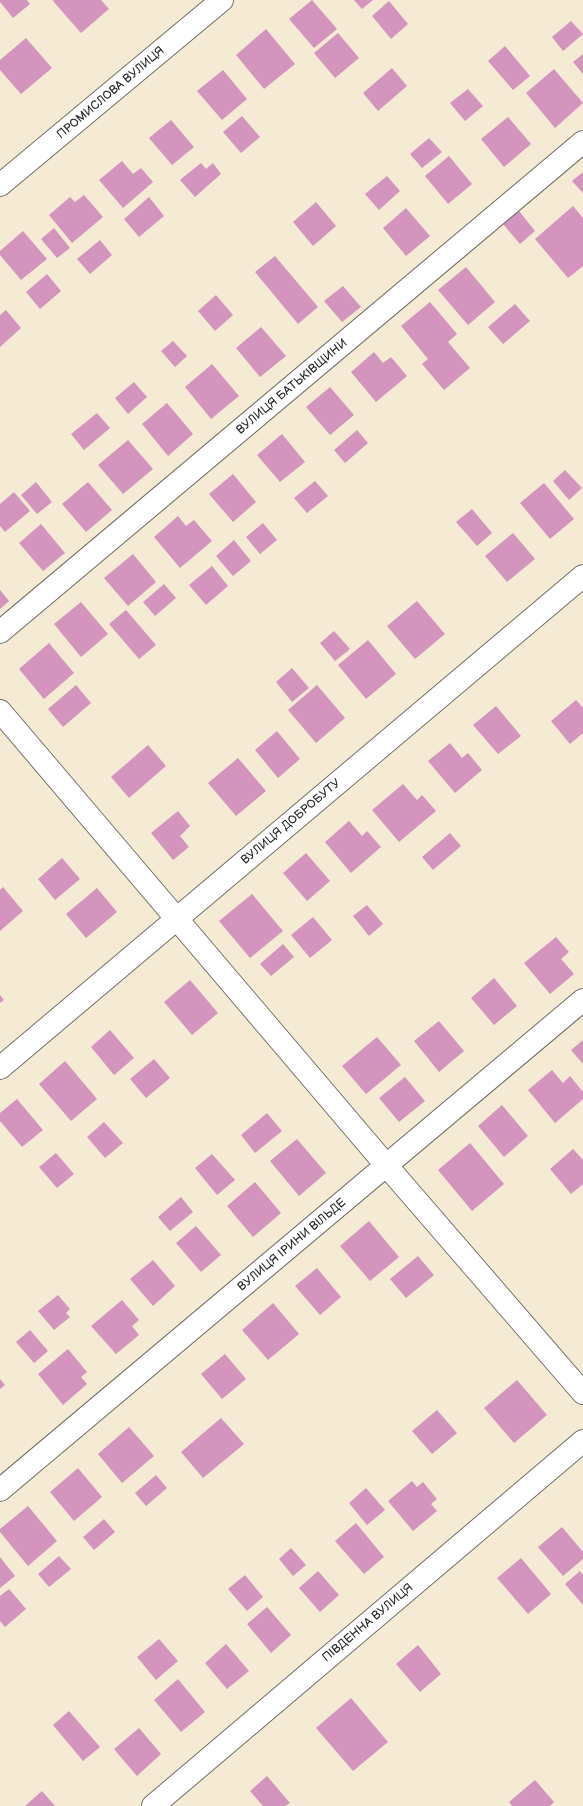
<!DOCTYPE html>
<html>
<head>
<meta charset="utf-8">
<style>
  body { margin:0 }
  canvas { display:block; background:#f5ead4 }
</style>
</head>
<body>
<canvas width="583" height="1806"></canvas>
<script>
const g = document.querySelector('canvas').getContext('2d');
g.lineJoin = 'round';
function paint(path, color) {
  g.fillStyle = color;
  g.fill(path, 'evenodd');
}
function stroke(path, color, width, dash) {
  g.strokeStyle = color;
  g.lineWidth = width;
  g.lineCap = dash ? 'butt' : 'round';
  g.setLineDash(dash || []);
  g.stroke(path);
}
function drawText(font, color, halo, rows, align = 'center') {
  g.font = font + ' "Balsamiq Sans",sans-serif';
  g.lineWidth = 4;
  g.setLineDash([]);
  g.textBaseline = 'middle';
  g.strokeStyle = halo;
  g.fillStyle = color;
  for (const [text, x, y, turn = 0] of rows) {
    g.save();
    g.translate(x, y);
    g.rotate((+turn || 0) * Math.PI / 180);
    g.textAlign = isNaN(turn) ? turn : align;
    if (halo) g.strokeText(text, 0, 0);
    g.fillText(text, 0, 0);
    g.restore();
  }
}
const building = new Path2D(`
  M0 0H27L30 4 13 18 0 2Z
  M54 0H101L109 9 81 33 53 1Z
  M312 0 337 29 314 48 289 19Z
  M354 0H373L362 9Z
  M389 1 408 24 391 39 372 16Z
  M571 21 583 34 563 51 552 37Z
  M266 29 295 64 264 89 236 55Z
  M338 33 359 58 335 78 314 53Z
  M26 38 52 68 21 94 0 70V60Z
  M505 46 530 76 513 90 488 61Z
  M583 54V74L573 62Z
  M392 68 407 86 378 111 363 93Z
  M554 69 583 103 555 128 526 93Z
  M223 70 247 99 222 120 197 91Z
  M468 89 483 106 465 121 450 103Z
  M242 116 260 137 241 153 223 132Z
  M508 117 531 144 504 167 481 139Z
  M171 120 194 147 172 165 149 138Z
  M429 138 442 152 422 168 410 154Z
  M449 156 472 184 448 204 425 176Z
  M122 161 133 174 141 168 153 182 123 208 99 180Z
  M201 163 206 169 213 163 221 174 195 197 180 180Z
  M583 172V193L572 181Z
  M387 176 400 191 379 210 365 194Z
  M84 195 103 217 72 243 49 215 70 197 75 202Z
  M149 197 164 216 139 237 124 219Z
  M316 202 336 226 313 246 293 222Z
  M573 206 583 218V266L568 278 535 239Z
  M406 208 430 236 406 256 383 228Z
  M519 211 535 231 520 244 503 224Z
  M54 228 70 248 57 258 41 239Z
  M23 231 47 259 21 280 0 255V251Z
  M100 240 112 255 90 274 77 259Z
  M275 256 318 307 298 324 255 272Z
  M466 267 495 302 468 325 438 290Z
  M47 274 61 291 40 309 26 292Z
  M343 286 361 307 342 322 324 301Z
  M216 295 233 315 215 331 198 311Z
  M430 302 457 334 448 342 470 368 444 390 422 364 428 359 401 326Z
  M515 304 530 321 503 344 488 327Z
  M6 310 21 328 0 347V315Z
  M261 327 286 356 260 377 236 348Z
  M173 341 187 356 175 367 161 351Z
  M374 352 383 363 391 357 407 376 376 402 351 372Z
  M212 364 239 396 211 419 185 387Z
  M134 382 147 397 128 414 115 398Z
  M330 387 354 415 330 435 306 407Z
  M167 403 193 434 168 456 142 424Z
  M97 413 110 428 84 450 71 434Z
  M357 430 368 443 345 463 334 450Z
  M282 434 305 462 280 482 257 455Z
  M128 440 153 469 123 494 98 465Z
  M565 470 582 488 569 500 553 481Z
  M233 474 256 502 233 522 209 494Z
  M315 481 328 496 307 513 294 498Z
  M36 482 52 502 37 514 21 495Z
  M88 482 112 510 86 532 62 504Z
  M544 483 574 519 550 539 520 503Z
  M14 492 30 511 5 532 0 526V504Z
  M472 509 492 533 477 546 456 522Z
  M178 516 186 526 194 520 212 541 180 568 154 537Z
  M263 523 277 540 260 554 246 537Z
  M41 524 65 553 43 571 19 543Z
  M513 533 535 559 507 582 485 556Z
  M234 540 251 561 233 576 216 556Z
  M133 554 156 582 128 606 104 578Z
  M212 566 228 586 206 605 189 585Z
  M164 584 176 598 155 616 143 602Z
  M0 590 9 601 0 609Z
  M417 601 445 634 415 659 387 626Z
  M81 602 108 634 81 657 54 624Z
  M126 610 156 645 139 659 109 624Z
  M334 631 350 649 335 661 320 643Z
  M368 640 396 674 366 699 338 665Z
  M49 643 74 673 44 699 19 669Z
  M292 668 309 688 292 702 276 682Z
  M76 685 91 703 63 727 48 709Z
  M317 685 345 718 316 743 288 710Z
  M576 700 583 708V733L570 744 551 721Z
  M496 706 521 736 498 754 473 725Z
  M277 731 300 759 278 778 255 750Z
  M450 743 462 758 468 753 482 770 455 793 428 761Z
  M148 745 166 766 129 798 111 777Z
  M238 758 266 791 236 816 208 783Z
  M403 784 417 800 422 795 436 811 399 842 372 810Z
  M178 811 190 826 180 836 189 847 173 860 151 833Z
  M349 821 362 836 367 831 381 847 351 873 325 842Z
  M450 833 461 846 433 870 422 857Z
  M306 853 330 881 307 901 283 873Z
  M62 858 80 879 55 900 38 879Z
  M3 887 23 911 0 931V890Z
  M97 888 117 912 86 938 66 914Z
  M252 894 283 931 250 958 219 921Z
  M367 905 383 924 369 936 353 916Z
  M313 917 332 940 310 958 291 935Z
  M556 937 569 952 561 959 574 974 550 994 524 963Z
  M283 944 294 957 271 976 260 964Z
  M494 978 517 1006 494 1025 471 998Z
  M190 980 218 1013 192 1035 164 1002Z
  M0 995 4 1000 0 1003Z
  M439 1021 464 1051 439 1072 414 1041Z
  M110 1030 134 1058 114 1075 91 1047Z
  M377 1037 401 1065 366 1094 342 1066Z
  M583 1040V1064L571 1050Z
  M154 1059 170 1078 146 1098 130 1079Z
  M65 1061 97 1099 71 1121 39 1084Z
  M552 1070 563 1083 570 1076 583 1092V1099L555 1123 528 1090Z
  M405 1077 425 1101 399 1122 379 1098Z
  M17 1099 43 1130 22 1147 0 1121V1113Z
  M502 1105 528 1136 504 1157 478 1126Z
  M267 1113 282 1131 255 1153 241 1135Z
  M104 1122 123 1143 105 1158 87 1137Z
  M297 1139 326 1173 299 1196 270 1161Z
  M470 1143 504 1184 472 1211 438 1170Z
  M573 1149 583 1160V1184L571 1194 550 1169Z
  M56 1153 74 1174 57 1188 39 1167Z
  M212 1154 235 1180 217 1195 195 1168Z
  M255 1182 281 1213 253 1237 227 1206Z
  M181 1197 193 1212 170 1231 158 1217Z
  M369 1221 399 1257 370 1281 340 1246Z
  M196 1226 221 1255 201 1272 176 1243Z
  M418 1256 434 1275 406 1298 390 1279Z
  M153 1260 175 1286 153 1306 130 1279Z
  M317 1268 341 1297 320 1315 295 1286Z
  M58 1295 70 1309 66 1313 70 1317 54 1330 38 1311Z
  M122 1300 139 1320 132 1326 139 1335 116 1354 91 1326Z
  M273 1303 299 1334 268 1360 242 1330Z
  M30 1330 48 1351 34 1363 16 1342Z
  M68 1349 87 1372 81 1377 87 1384 63 1405 38 1374Z
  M225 1354 246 1379 222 1399 201 1374Z
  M0 1379 5 1385 0 1389Z
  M517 1380 547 1415 514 1443 484 1408Z
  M437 1410 457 1433 432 1454 412 1431Z
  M221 1418 244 1444 203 1478 181 1452Z
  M129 1427 154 1456 122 1483 98 1454Z
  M78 1468 102 1497 74 1521 50 1492Z
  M156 1475 167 1488 146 1506 135 1493Z
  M412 1481 417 1487 423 1482 437 1499 431 1504 437 1511 413 1531 388 1501Z
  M366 1488 385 1510 367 1525 349 1503Z
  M28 1506 57 1541 28 1566 0 1532V1529Z
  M104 1519 115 1532 94 1550 83 1537Z
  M356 1523 384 1557 364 1574 335 1541Z
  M562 1527 583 1552V1559L563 1576 538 1547Z
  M291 1548 306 1565 293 1576 279 1559Z
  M59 1556 71 1569 49 1587 38 1574Z
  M0 1557 15 1576 0 1588Z
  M521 1558 551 1594 528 1614 497 1578Z
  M318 1571 339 1595 320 1612 299 1588Z
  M580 1571 583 1575V1605L565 1584Z
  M245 1575 263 1597 247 1611 228 1589Z
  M9 1589 26 1609 5 1627 0 1621V1596Z
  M267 1607 291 1635 271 1653 247 1624Z
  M159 1639 178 1661 156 1680 137 1657Z
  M226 1644 249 1671 227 1689 205 1663Z
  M418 1645 441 1674 420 1692 396 1664Z
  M178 1679 205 1712 181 1732 154 1700Z
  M351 1698 388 1742 353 1771 316 1728Z
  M69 1711 100 1747 83 1761 53 1725Z
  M139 1728 161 1754 137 1776 114 1749Z
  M267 1776 290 1803 285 1806H263L250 1791Z
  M535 1780 554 1802 550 1806H512L509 1802Z
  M42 1791 55 1806H25Z`);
const minor = new Path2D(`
  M0 185 222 0
  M0 632 583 142
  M0 711 386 1165 583 1393
  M0 1068 583 576
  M0 1490 583 1000
  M153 1806 583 1441`);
const streetNames = [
  ["ПРОМИСЛОВА ВУЛИЦЯ",111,93,-40],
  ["ВУЛИЦЯ БАТЬКІВЩИНИ",292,387,-40],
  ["ВУЛИЦЯ ДОБРОБУТУ",291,822,-40],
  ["ВУЛИЦЯ ІРИНИ ВІЛЬДЕ",292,1245,-40],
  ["ПІВДЕННА ВУЛИЦЯ",368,1623,-40]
];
paint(building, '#d394be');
stroke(minor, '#726e66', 24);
stroke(minor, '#fff', 22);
drawText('12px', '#2b2b2b', '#fff', streetNames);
</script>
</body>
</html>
